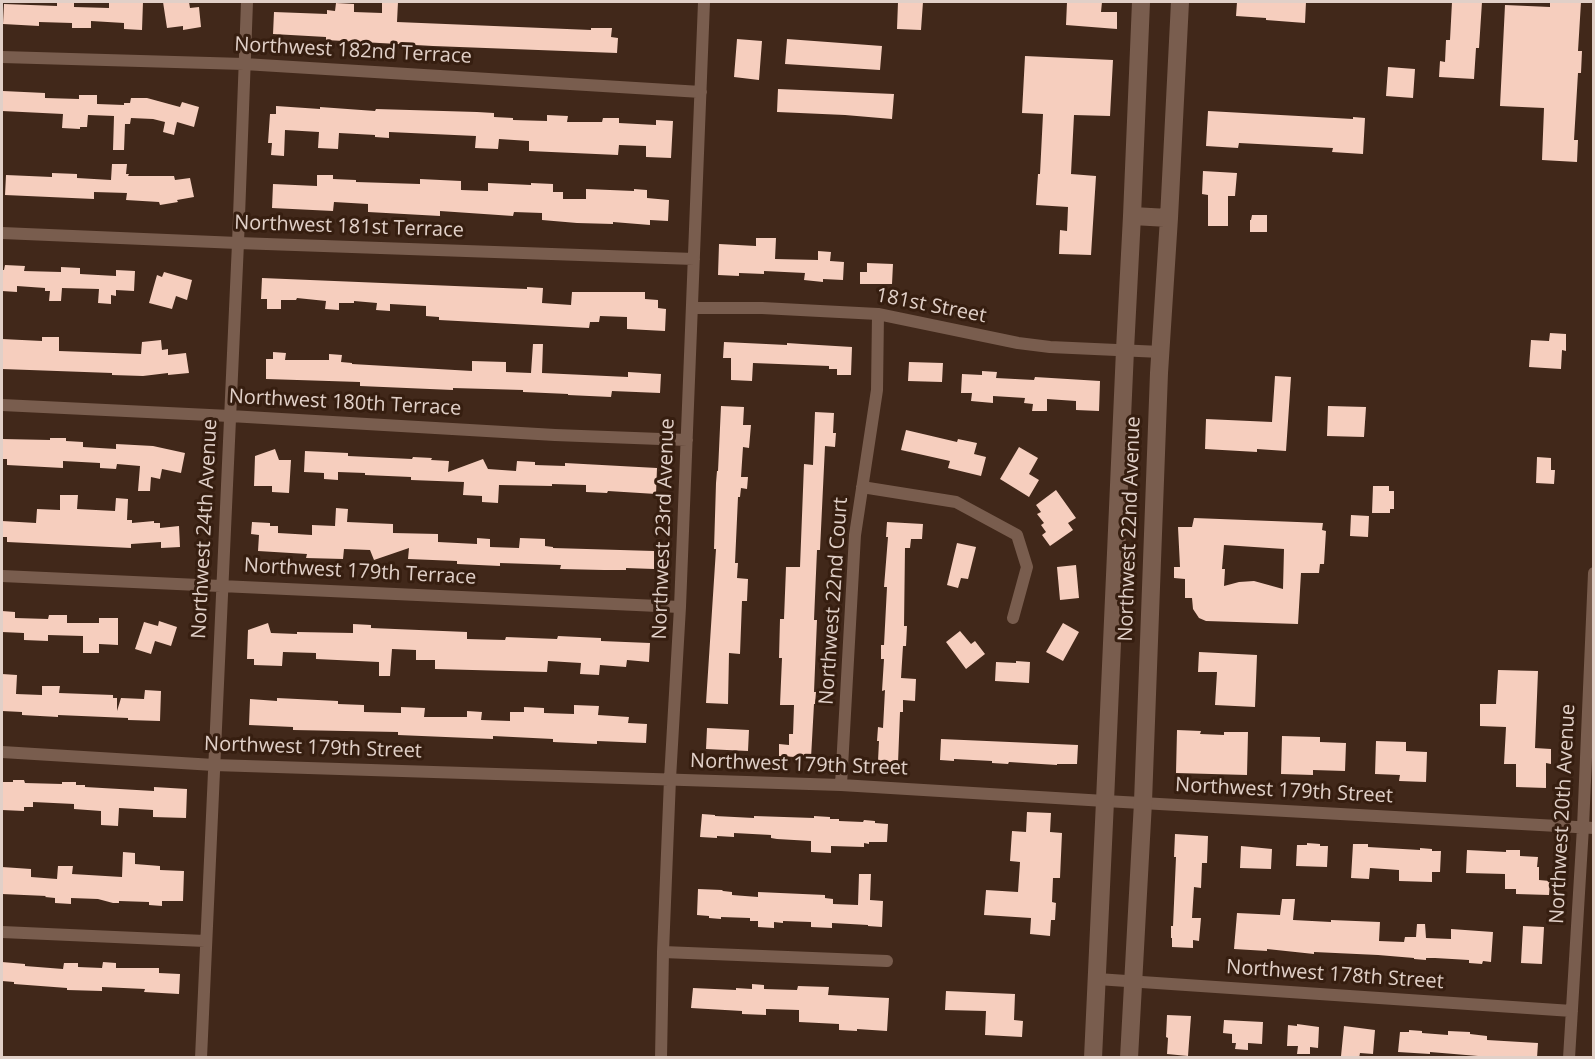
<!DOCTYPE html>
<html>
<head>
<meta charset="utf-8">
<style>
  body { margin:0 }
  #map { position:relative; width:1595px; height:1059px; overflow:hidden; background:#41281a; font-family:"Open Sans",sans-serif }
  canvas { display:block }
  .frame { position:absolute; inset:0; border:3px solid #e1d0c8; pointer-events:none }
</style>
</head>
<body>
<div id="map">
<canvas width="1595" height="1059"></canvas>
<div class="frame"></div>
</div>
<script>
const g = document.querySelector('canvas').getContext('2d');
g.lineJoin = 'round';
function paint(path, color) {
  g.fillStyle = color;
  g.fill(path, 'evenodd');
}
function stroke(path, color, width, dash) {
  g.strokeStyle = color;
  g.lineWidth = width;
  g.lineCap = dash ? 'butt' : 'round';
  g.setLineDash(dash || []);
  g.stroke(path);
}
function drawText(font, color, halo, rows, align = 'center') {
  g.font = font + ' "Open Sans",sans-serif';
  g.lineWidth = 6;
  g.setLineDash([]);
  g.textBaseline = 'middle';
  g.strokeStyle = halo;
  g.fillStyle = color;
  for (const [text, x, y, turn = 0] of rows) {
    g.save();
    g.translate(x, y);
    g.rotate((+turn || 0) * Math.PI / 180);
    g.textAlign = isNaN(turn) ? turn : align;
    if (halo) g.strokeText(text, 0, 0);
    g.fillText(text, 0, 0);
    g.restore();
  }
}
const building = new Path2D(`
  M109 2H143L142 30 124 29V23L91 21V28H72V23L39 22V26L3 24 4 4 57 6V3H74V7L109 8Z
  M163 2H189L190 8 199 7 201 27 183 30V26L167 28Z
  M382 2H398L397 22 591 30V28H612L611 37 618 38 617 53 433 46 326 40V37L273 34 274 12 327 14V10L335 11 336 3 354 4V12L382 13Z
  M898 2H923L921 30 897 29Z
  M1067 2H1102L1101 12H1117V29L1066 25Z
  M1237 2H1306L1305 23 1266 20V18L1236 16Z
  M1452 2H1482L1479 48H1476L1474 79 1439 77 1440 61 1445 62 1446 40H1450Z
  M1550 2H1581L1578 51H1582L1581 73H1578L1574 140H1578L1577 162 1542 160 1544 108 1500 106 1505 5 1550 7Z
  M737 39 762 41 759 80 734 77Z
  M787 39 882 46 880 70 785 64Z
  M1025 56 1113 60 1110 116 1074 115 1071 174 1096 176 1091 255 1059 254 1060 230 1067 231 1068 207 1036 205 1038 174H1040L1043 114 1022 113Z
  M1388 67 1415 69 1413 98 1386 96Z
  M778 89 894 94 892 119 845 115 777 112Z
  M3 91 45 93V98L79 99V95H97V104L124 105V103H130L131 98H147L180 107 182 102 199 107 194 127 177 122 174 135 163 132 165 122 153 119 131 118 130 124H125L124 150H113L114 116 88 115 87 127H80V129L62 128 63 114 2 111Z
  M276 106 320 109V107L375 111 376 109 477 112 494 113V117L513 118V120L547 121V115L568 116 567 122H602L603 118H619V123L656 125V120L673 121 671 158 646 157V146L619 145 618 155 529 151V141L499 139 498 149 475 148 476 136 389 132V138L375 137V135L339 133 338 149 318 148 319 132 285 130 284 156 271 155 272 143H268L270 114H276Z
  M1208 111 1353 119V117L1365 118 1363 154 1332 152 1333 148 1239 143 1238 148 1206 146Z
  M112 164H127L126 174H129L128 176H174L175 180 190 178 194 197 177 200 178 202 160 205 159 202 126 200 127 193 94 192V199L5 195 6 175 52 177V173L77 174V178L111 180Z
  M1203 171 1237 173 1235 196H1228V226H1208V195L1202 194Z
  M317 175H333V179L356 180V182L420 184V179L461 181V190L488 191V183L531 185V183L553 184V192H563V199H586V189L634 191V189L647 190V198L669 200 668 221 650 220V225L613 222V224L577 223 542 220V213L514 212 513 216 440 211V216L368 212V204L334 202 333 211 272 208 273 184 317 186Z
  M1252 215H1267V232H1250V220H1251Z
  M756 238H776L775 259 818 260V251L831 252 830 261 844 262 843 280 823 279V282L804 280 805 273 764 271V274L739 273V276L718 275 719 244 756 246Z
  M867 263 893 264 892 284H860V272H867Z
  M5 265 25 266 24 271 61 272V267L80 268V274L116 276V270L135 271 134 291 116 290V296L111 295V304L98 303 99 289 62 288 61 301H49L50 291H45V288L17 286V292L2 291V270H4Z
  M164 272 192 280 187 300 176 296 172 309 149 303 157 275 162 277Z
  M262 278 527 289V287L543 288 542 303 571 305 572 292H645V299L658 300V308L666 309 665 331 627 329V317L600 316 599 322H590L589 328 439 320V317L426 316V306L390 304V311L376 310 377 303 354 301V303H339V310L325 309 326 301 297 298 296 300H281V309H267V299H261Z
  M1550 333 1566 334V351L1562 350 1561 369 1529 367 1531 340 1549 341Z
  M42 337H59V351L141 354 142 342 161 340 162 350 168 349V355L186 353 189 373 168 375V373L143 376 112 375V373L2 369V339L42 341Z
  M724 342 787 345V343L802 344 852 347 851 375H837V369H829V366L753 363 752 381 731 380V358H723Z
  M533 344H543L542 373 628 377V372L661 374 660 393 612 391 611 397 568 395V394L523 392V390L453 388V390L360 386V382L266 379V359H273V352L286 353 285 360H329V354L342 355 341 362 352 363V364L472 371V361L506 362V372L531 373Z
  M909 362 943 363 942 382 908 381Z
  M982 371 997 372 996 378 1034 380 1035 377 1100 381 1099 411 1076 410V401L1047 399V411H1032L1033 404 1024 403 1025 398 993 396V403L971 401 972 393H961L962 374 982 375Z
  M1275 376 1291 377 1286 451 1257 449V452L1205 449 1206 419 1272 422Z
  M721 406 744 407 743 425H751L749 448 743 447 741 477H748L747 489 741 488 740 497H738L735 563H738L737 578 748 579 747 601H742L740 654 729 653 728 704 706 703 716 549H714L716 483 717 471H718Z
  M1328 406 1366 407 1364 437 1327 436Z
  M815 412 834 413 833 433H836L835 447 825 446 820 550H817L814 620H817L814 692H816L815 704H814L811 758 779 756V744L789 745V734H793L794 705H780L782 658H779L780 619H784L786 567H800L804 464 813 465Z
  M906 430 957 442 958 439 977 443 974 454 986 457 981 476 948 468 950 461 901 450Z
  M50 438H66V441L83 442V447L116 449V444L153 446 185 453 181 473 162 469 160 479 151 477 150 491H138L140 466 117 464 116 469 100 468V463L63 461V468L7 465V459H2V439L50 440Z
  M1019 447 1038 458 1029 474 1039 480 1029 497 1000 479Z
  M275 449 279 460H291L289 493 272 492V486H254L255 456Z
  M305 451 348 453V456L412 459 413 457 432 458 431 460 449 461 448 472 483 459 488 469 516 471 517 461 535 462V465L565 466V463L657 468 656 494 608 491 607 493 586 492V485L552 484V486L499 485 498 503 482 502V496L463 495 464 482 411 480V477L365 475V473L338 472V480L324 479V473L304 472Z
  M1537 457 1551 458V470H1555L1554 484 1536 483Z
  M1373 486H1389V491H1394V509H1390V513H1372Z
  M1056 490 1076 518 1068 523 1073 530 1050 546 1042 535 1046 532 1041 525 1044 523 1037 514 1041 512 1036 505Z
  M60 495H78L77 509 115 511 116 498 128 499 127 520H132V523L154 521V523H160V528L179 526 180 547 161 548V542L131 544V548L7 542V537H2V521L36 523 37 509 60 510Z
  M336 508 348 509 347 522 393 524V533L438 534V542L477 544V538L490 539V547L519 548 520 538 545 539V546L553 547V548L654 551V569L626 568V570H604L560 569 561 565 500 563V566L457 564V561L408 559 409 548 374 560 370 550 344 549 343 559 306 558 307 554 258 551 259 535 251 534 252 522 270 523V526H278V533L312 535V525L335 526Z
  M1351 515 1369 516 1368 537 1350 536Z
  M1194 518 1323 523 1322 530 1326 531 1324 564H1320L1319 573H1301L1298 624 1206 621 1199 618 1193 609 1192 598H1185V579L1174 578V567H1180L1178 527H1192ZM1224 545 1284 549 1283 589 1254 581 1239 582 1224 586 1225 569H1222Z
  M887 522 923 524 922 539H911L910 548H905L904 626H907L906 646H903L901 678 916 679 915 701 903 700V712H900L898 763 878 761 879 741H877L878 727 883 728 885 690 882 691 884 659H881V645H884L887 587H884L888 537H886Z
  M957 543 976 547 968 579 961 578 958 588 947 585Z
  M1076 565 1079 598 1060 600 1057 567Z
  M2 611 15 612V618L48 619 49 615H67V623H99V618H118V645L99 644V653H83V636L48 635V641L24 640V633L2 632Z
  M159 621 177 627 171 646 155 641 151 654 135 649 144 622 158 626Z
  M268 623 271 633 297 634V632L353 633V624L371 625V628L467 632V639L505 640 506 637 557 639 558 636 601 638V641L650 643 649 662 627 660 626 667 600 665 599 675 580 674 581 663 548 661 547 672 435 669V660H416V650L392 649 390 676H379V662L316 659V653L283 652 282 666 254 665V659H247L248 630Z
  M1063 623 1079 632 1063 661 1046 652Z
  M960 631 971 644 975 641 985 654 966 669 946 642Z
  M1199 652 1257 655 1255 707 1215 705 1217 672H1198Z
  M1016 661 1030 662 1029 683 995 681 996 662 1016 663Z
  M1498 670 1538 671 1535 748 1551 749V764L1546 763V788L1516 787V764H1504L1506 727 1480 726V704H1496Z
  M2 674 17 675 16 694 42 695V686H60L59 693 113 695V698H117V711L121 698 144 699 145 690 161 691 160 721 128 720V718L58 715V717L22 715V712L2 711Z
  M277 698 338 701V704L364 705V712L401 713V707L425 708 424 717H467V711L482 712 481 720 510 721V712H524V707L544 708V713L574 714V705L599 706 598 715 629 717 628 723 647 724 646 743 597 741V744L553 742V739L493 736V739L398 735V732L293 730V727L249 725 250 699 277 701Z
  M707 728 749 730 748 751 706 749Z
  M1177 730 1201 731 1200 734 1224 735V732H1248L1247 775 1176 773Z
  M1282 736 1320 737V742L1346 743 1345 771 1313 770V775L1281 774Z
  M941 739 1078 745 1077 764H1057V765L1009 762 1008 764 992 763V761L954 759V761L940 760Z
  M1376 741 1406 742V751L1427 752 1426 782 1399 781 1400 775 1375 774Z
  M13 780H24L25 783 62 784V782H76V785H85V787L154 791V787L187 789 186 818 153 817V810L119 808 118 826 101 825V811L74 809V804L33 802V807H24V811L2 810V782H13Z
  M1027 812 1051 813 1050 832 1062 833 1060 878H1053L1052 902 1056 903 1055 920H1051L1050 936 1030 934 1031 918 984 915 986 890 1018 892 1020 862 1010 861 1012 831 1026 832Z
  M702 814 715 815V816L754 818V816L814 818V816L830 817V819H839V821L863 822 864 820 875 821V823L888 824 887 842H869V844L864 843V847L831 846V853L811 852V841L777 839 771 838V835L734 833V837L717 836V838L700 837Z
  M1175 834 1208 836 1207 863H1202L1201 888 1194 887 1192 918H1201L1199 941 1193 940V948L1172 947V938H1171V926H1173L1176 857H1174Z
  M1307 843 1320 844V846H1328L1327 867 1296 866 1297 845H1307Z
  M1353 844H1368V847L1420 850V848L1432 849V851H1441L1440 872H1432V882L1399 881V870L1370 868 1369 879 1351 878Z
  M1241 846 1272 849 1271 869 1240 868Z
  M1467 850 1506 852V850H1520V856L1538 857 1537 867H1539V880L1550 881 1549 895 1516 894V889H1505V874L1466 873Z
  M123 852 135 853V864L160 866V870L184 871 183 901H162V906L149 905V902L119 901V903H113L98 899 71 898V904L55 903V898L45 897 46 896 2 894V867L31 869V877L57 879 58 866H73L72 874 122 877Z
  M859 874H871L870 900 883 901 882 927 868 926V925L832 923V928L811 927V922L783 921V923L774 922V928L758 927V921H750V918L721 917V919L709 918V916L697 915 698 889 722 890 723 891 732 892V895L758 897V892L825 895V898L833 899V904L858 905Z
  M1282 899H1295L1293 920 1331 922V920L1380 922 1379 941 1404 942 1405 937H1416L1417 924H1425L1426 938 1451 939V929L1493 932 1491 962 1483 961 1482 964 1469 963V960L1435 958H1426V960L1414 959V958L1378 955 1314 952V954L1267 949V951L1234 949 1237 913 1280 915Z
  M1523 926 1544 927 1542 964 1521 963Z
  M2 962 25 964V966L63 969 64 963H78V967L102 968 103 962 116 963V968H159V973L180 974 179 994 144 992 145 989 102 987V991L67 990V988L14 984V982L2 981Z
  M752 984 764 985V989L797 990 798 986 829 987 828 995 889 998 887 1031 857 1029V1031L839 1030V1024L799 1022V1010L766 1009V1015L742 1014V1011L691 1008 693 988 736 990V988L752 989Z
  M946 991 1015 994 1014 1020 1023 1021 1022 1037 985 1035 986 1011 945 1010Z
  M1167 1015 1191 1016 1188 1056 1167 1054 1168 1038 1166 1037Z
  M1224 1020 1263 1022 1262 1044 1248 1043V1050L1235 1049 1236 1043H1232V1034L1223 1033Z
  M1297 1024 1319 1027 1318 1048 1310 1047V1054H1297L1298 1046H1287L1288 1025 1297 1026Z
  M1344 1026 1375 1030 1373 1054 1360 1053 1359 1058 1341 1056Z
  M1409 1030 1422 1031V1033L1448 1035V1031L1470 1032V1034L1487 1036V1040L1538 1043 1537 1058H1502L1430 1052V1054L1398 1052 1400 1032H1409Z`);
const street = new Path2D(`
  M2 57 244 64 701 92
  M2 233 238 243 694 259
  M692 308H762L878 314 1018 343 1050 347 1161 352
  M2 405 230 416 555 435 687 440
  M862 487 956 502 1017 535 1027 567 1013 618
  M2 576 680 607
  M2 752 214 765 841 785 1105 801 1594 828
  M841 785 855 535 877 390 878 314
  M2 932 205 941
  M663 952 887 961
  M1097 979 1572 1011
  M201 1058 238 243 247 2
  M661 1058 663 952 670 779 680 607 704 2
  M1569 1058 1583 827 1594 573`);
const secondary = new Path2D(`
  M1132 216 1169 218
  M1093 1058 1105 801 1125 350 1132 216 1141 2
  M1129 1058 1143 802 1159 373 1169 218 1180 2`);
const streetNames = [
  ["Northwest 182nd Terrace",353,51,3],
  ["Northwest 181st Terrace",349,227,2],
  ["181st Street",931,306,11],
  ["Northwest 180th Terrace",345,403,3],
  ["Northwest 24th Avenue",205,529,-87],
  ["Northwest 23rd Avenue",664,529,-88],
  ["Northwest 22nd Avenue",1130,529,-88],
  ["Northwest 179th Terrace",360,572,3],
  ["Northwest 22nd Court",834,601,-86],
  ["Northwest 179th Street",313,748,2],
  ["Northwest 179th Street",799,765,2],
  ["Northwest 179th Street",1284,791,3],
  ["Northwest 20th Avenue",1563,814,-87],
  ["Northwest 178th Street",1335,975,4]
];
paint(building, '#f6cebe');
stroke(street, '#795d4e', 12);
stroke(secondary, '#795d4e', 18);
drawText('20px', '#e1d0c8', '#361e10', streetNames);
</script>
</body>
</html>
